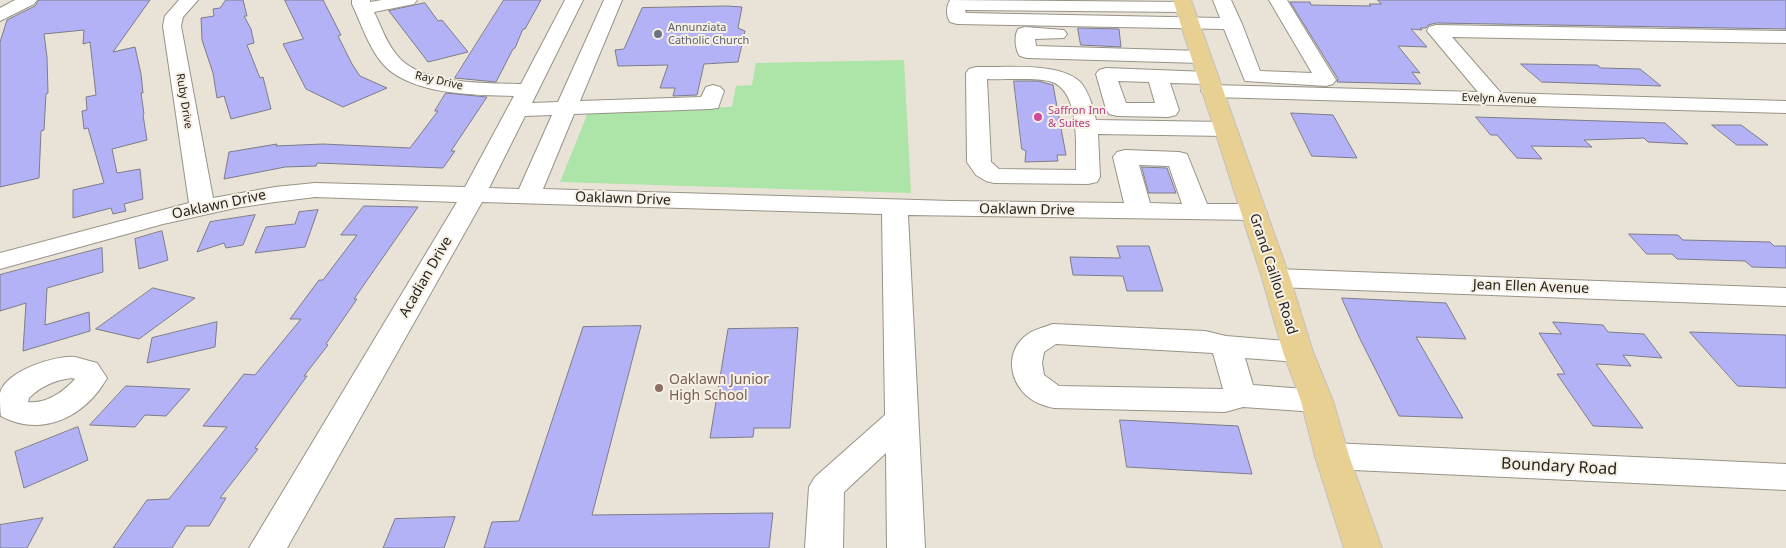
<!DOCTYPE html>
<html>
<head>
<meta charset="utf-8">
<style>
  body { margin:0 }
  canvas { display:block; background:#e9e3d7 }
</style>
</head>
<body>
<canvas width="1786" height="548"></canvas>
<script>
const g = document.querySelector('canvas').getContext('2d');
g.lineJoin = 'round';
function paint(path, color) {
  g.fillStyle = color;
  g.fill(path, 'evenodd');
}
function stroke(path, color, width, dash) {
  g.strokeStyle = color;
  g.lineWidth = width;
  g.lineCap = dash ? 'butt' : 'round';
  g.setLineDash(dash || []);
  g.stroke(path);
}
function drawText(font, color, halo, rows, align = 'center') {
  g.font = font + ' "Noto Sans",sans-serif';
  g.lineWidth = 4;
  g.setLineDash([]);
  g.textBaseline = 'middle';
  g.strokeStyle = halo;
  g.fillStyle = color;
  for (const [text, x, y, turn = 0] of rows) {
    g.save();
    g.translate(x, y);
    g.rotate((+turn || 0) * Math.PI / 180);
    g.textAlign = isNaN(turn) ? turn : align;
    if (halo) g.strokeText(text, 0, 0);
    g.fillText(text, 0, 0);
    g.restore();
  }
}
const green = new Path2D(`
  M904 60 911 193 560 182 589 110 732 107 736 86 752 85 756 63Z`);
const building = new Path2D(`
  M39 0H150L113 52 135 47 141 74 143 93H141L144 114 143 115 147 140 112 149 117 173 140 169 143 199 124 204 126 211 113 214 111 208 73 218V190L104 183 88 128 84 129 82 111 87 110 86 97 96 95 90 42 83 44 84 30 44 34 47 57 48 93 46 94 44 130 41 131 39 178 0 187V42L7 20 35 6Z
  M226 0H243L247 16H244L251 29 254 43 247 45 260 78 263 77 271 109 231 119 224 96 217 98 213 73 202 40 201 18 214 16 213 9 220 8Z
  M285 0H323L341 35 338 36 352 64 360 76 387 88 343 107 306 89 283 44 303 39Z
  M504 0H541L525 29H523L515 48 513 49 496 82 455 78Z
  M1378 0H1786V29L1436 23 1428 25 1426 28H1420L1422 30 1411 29 1427 47 1398 46 1420 73 1412 72 1421 84 1337 82 1338 79 1290 2H1310L1311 5 1371 6 1369 4H1381Z
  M425 3 438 21 442 20 468 52 428 62 389 11Z
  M727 6 742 7 738 28 745 31 738 62 704 64 697 95 673 96 675 88H660L668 65 618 66 615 50 624 49 642 8Z
  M1078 28 1119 29 1121 47 1081 45Z
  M1521 64 1597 65 1601 68 1640 69 1661 86 1542 82Z
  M1014 81H1038L1053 85 1066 155H1057L1058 161 1025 162 1026 151 1022 149Z
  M446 93 487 97 451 151H455L443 168 317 163 316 166 285 167 224 179 229 152 277 144 276 146 323 144 410 148 438 111H435Z
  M1291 113 1333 115 1357 158 1312 156Z
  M1476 117 1665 123 1688 144 1648 142 1644 138 1584 140 1592 147 1531 146 1542 159 1517 158 1497 135H1491Z
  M1712 125H1741L1768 145H1737Z
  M1142 167 1167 168 1176 193H1149Z
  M364 206 418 207 354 299H357L326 344 328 345 304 376H307L255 448 258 449 220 498H226L209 526H186L172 548H113L147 500 169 499 227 427 203 426 244 374 255 375 301 319H290L319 280H323L357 235H341Z
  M318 210 305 247 255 253 266 227 295 224 299 212Z
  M255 215 243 245 226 248 224 243 197 252 210 222Z
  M162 231 168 260 139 269 135 239Z
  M1629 234 1678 235 1683 240 1770 242 1774 246H1786V268L1752 267 1745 261 1677 259 1672 254H1647Z
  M1117 246H1149L1163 291H1127L1123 276 1073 275 1070 257 1120 258Z
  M102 248 103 272 47 288 45 325 89 312 90 331 23 351 26 303 0 311V275Z
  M153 288 195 298 139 339 96 329Z
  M1342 298 1446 303 1466 339 1416 337 1463 418 1399 416 1360 339Z
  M217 322 215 347 147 363 152 338Z
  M1553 322 1603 325 1608 332 1644 334 1662 358 1623 355 1631 366 1596 364 1643 428 1593 426 1557 374H1565L1539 333 1561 334Z
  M641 326 592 515 773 513 769 548H484L492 522 519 521 583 327Z
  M798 328 790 428H754L753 437 710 438 728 329Z
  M1690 332 1786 335V388L1738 386Z
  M126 386 150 387 190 389 166 416 145 415 135 427 90 425Z
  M1120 420 1238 426 1252 474 1127 467Z
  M78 427 88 460 24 488 15 452Z
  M455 517 444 548H383L395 519Z
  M43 518 27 548H0V525Z`);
const minor = new Path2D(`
  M15 0H37L34 4 0 21V8Z
  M179 0H198L183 17 181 26 213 198 275 187 315 183 465 187 514 96C475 95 409 95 382 63 368 46 361 23 352 4V0H370V2L382 0H417L414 4 374 12C381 26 386 42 396 54 419 85 485 83 521 84L565 0H583L532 103 558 102 604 0H622L580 101 701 97 706 87 713 85 720 87 724 91 718 108 710 109 574 114 543 189 951 201 1124 203 1113 157 1117 152 1125 150 1179 152 1187 154 1207 204H1254L1263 207 1267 212 1263 217 1254 220 908 215 925 548H887L886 453 844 492 843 548H805L809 487 815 477 885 415 882 214 482 202 287 548H249L457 202 315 197 275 202 235 208 163 224 0 269V253L189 203 163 26 165 16ZM552 115 519 189 489 188 525 116ZM1139 165 1169 166 1182 204 1150 203Z
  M950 0 1184 2 1190 3 1193 7 1190 11 1184 12 965 10 966 13 1220 18 1213 0H1231L1242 24 1260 71 1312 73 1269 0H1287L1336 80 1333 84 1326 86 1245 81 1224 29 957 24 950 22C946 16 946 6 950 0Z
  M1436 25 1786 31V43L1452 37 1501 93 1786 101V113L1212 97 1205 95 1201 91 1205 87 1212 85 1478 92 1427 31 1429 27Z
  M1025 27 1064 30 1067 34 1064 38 1035 39 1036 46 1201 51 1208 53 1211 57 1208 61 1201 63 1027 58 1020 56C1015 50 1014 36 1018 29Z
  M976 67C1004 68 1063 61 1082 84 1090 95 1093 108 1096 120L1225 122 1233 124 1236 129 1233 134 1225 136 1098 134 1100 177 1097 182 1088 184 994 183 986 181 976 175 967 162 966 73 969 69ZM987 79C1003 80 1038 77 1052 82 1080 92 1076 146 1076 170L999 169 991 162Z
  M1106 68 1208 72 1215 74 1218 78 1215 82 1208 84 1170 83 1179 110 1176 115 1168 117 1117 116 1109 114 1106 109 1096 74 1099 70ZM1118 81 1149 82 1155 103H1126Z
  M1276 269 1786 288V306L1276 287 1266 284 1262 278 1266 272Z
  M1053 324 1205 331 1226 336 1298 342 1309 345 1313 352 1309 359 1298 362 1245 358 1253 385 1317 390 1328 393 1333 401 1328 409 1317 412 1243 407 1225 412 1054 408C1044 406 1033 402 1026 395 1008 378 1006 349 1028 334 1035 329 1045 327 1053 324ZM1056 344 1213 353 1223 389 1059 386 1044 375 1042 363 1044 352Z
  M75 357 97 363 107 378C85 417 42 438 1 416 0 410 0 399 0 393 6 371 55 355 75 357ZM72 378 75 379C63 392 47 404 28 402L29 398C41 386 55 380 72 378Z
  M1332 443 1786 464V490L1332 469 1320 465 1315 456 1320 447Z`);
const major = new Path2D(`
  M1173 0H1191L1290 278 1313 352 1333 401 1349 456 1382 548H1344L1315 456 1301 401 1283 352 1262 278Z`);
const markers = [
  [658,34,5,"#6b7280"],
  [1038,117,5,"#d1479c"],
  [659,388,5,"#8d6e63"]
];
const farWorshipnames = [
  ["Annunziata",668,28],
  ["Catholic Church",668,41]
];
const farStreetnames = [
  ["Ray Drive",439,81,13],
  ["Evelyn Avenue",1499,99,2],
  ["Ruby Drive",184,101,81]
];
const farHotelnames = [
  ["Saffron Inn",1048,111],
  ["& Suites",1048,124]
];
const streetNames = [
  ["Oaklawn Drive",623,199,2],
  ["Oaklawn Drive",219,205,-12],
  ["Oaklawn Drive",1027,210,1],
  ["Grand Caillou Road",1273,274,72],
  ["Acadian Drive",426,277,-60],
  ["Jean Ellen Avenue",1531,287,2]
];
const educationNames = [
  ["Oaklawn Junior",669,380],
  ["High School",669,396]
];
const nearStreetnames = [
  ["Boundary Road",1559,467,3]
];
paint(green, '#ace5a7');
paint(building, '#b4b2f7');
stroke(building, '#7c7c88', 1);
stroke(minor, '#989387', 2);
stroke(major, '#c2c1c0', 2);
paint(minor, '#fff');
paint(major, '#e8d093');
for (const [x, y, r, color] of markers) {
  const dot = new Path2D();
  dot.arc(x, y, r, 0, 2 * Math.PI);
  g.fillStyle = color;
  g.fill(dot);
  stroke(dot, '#f6f0e4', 2);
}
drawText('11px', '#5b616d', '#f6f0e4', farWorshipnames, 'left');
drawText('11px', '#25231e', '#f6f0e4', farStreetnames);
drawText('11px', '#b23c85', '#f6f0e4', farHotelnames, 'left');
drawText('14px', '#25231e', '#f6f0e4', streetNames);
drawText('14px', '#785e54', '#f6f0e4', educationNames, 'left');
drawText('16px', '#25231e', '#f6f0e4', nearStreetnames);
</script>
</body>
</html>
